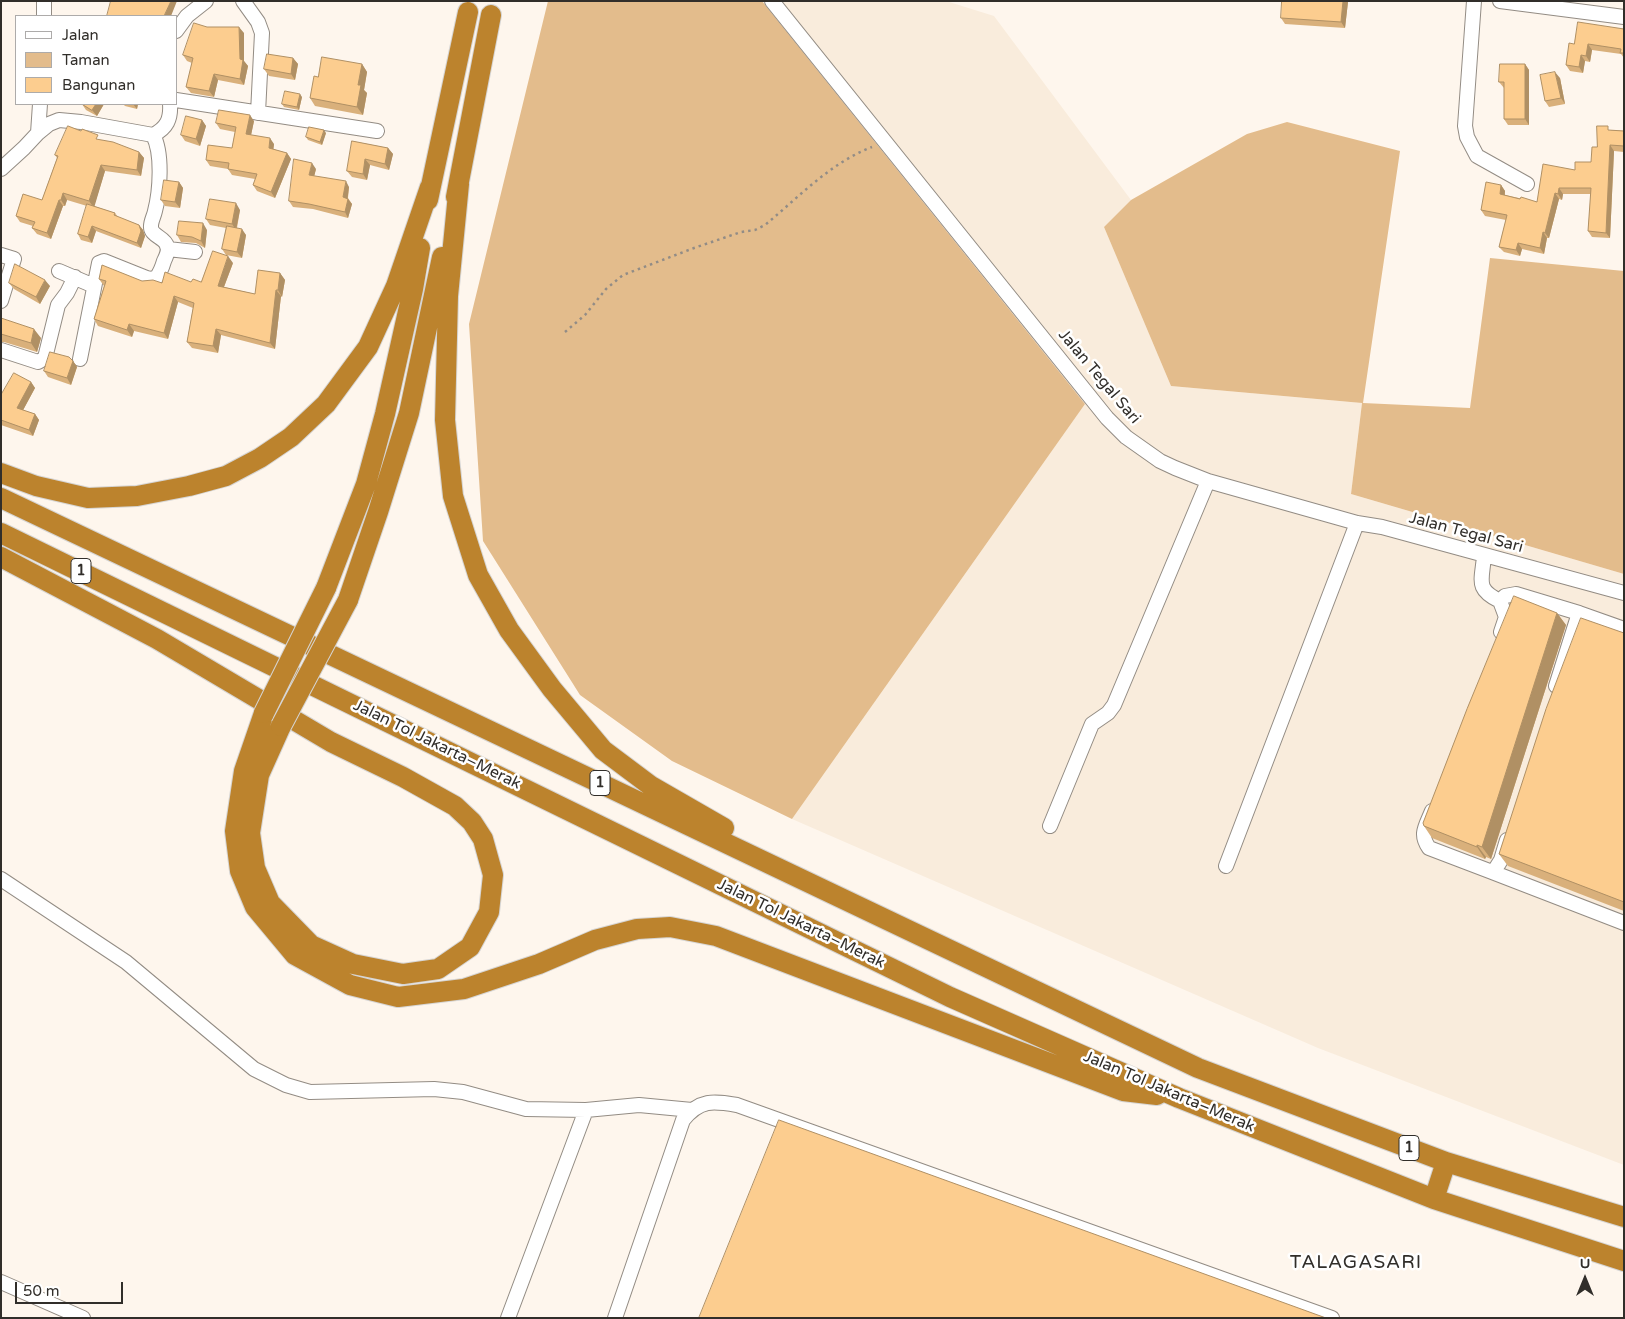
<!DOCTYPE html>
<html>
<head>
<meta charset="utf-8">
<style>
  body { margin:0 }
  #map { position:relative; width:1625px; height:1319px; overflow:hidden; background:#fef6ed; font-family:"Varela Round",sans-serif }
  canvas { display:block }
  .frame { position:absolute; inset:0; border:2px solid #312e2a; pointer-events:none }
  .legend { position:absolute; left:15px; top:15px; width:162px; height:90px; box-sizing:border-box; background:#fff; border:1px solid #adabaa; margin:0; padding:6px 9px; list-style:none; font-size:15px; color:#312e2a }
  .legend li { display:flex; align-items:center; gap:10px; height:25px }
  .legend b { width:25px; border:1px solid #adabaa }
  .north { position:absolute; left:1560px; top:1254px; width:50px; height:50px; -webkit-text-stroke:4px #fff; paint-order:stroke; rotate:0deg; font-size:14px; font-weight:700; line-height:20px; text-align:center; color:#312e2a }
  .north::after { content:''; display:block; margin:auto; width:18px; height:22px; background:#312e2a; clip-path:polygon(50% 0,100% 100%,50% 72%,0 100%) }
  .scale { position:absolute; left:15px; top:1282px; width:108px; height:22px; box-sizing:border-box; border:2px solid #312e2a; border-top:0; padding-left:6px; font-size:15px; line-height:18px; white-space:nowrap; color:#312e2a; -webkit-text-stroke:4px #fff; paint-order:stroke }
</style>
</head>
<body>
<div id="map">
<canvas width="1625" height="1319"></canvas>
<div class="frame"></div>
<ul class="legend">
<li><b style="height:6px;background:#fff"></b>Jalan</li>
<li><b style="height:14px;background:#e3bc8c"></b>Taman</li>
<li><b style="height:14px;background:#fccd8f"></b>Bangunan</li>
</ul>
<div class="north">U</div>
<div class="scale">50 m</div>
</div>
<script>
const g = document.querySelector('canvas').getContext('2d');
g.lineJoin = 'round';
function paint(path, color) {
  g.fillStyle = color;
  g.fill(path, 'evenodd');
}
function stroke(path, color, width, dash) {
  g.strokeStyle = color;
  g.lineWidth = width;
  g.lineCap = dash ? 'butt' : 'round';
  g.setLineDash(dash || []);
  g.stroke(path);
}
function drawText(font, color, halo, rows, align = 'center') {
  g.font = font + ' "Varela Round",sans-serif';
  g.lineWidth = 5;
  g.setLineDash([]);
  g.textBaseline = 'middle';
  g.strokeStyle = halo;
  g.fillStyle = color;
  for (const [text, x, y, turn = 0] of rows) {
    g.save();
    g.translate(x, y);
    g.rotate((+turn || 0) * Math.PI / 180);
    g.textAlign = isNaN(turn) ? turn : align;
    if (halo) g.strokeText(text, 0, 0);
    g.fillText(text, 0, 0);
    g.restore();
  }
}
const built = new Path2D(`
  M762 1H946L994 16 1131 200 1104 227 1171 386 1362 403 1351 494 1624 574V1165L1318 1048 792 819 1085 404Z`);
const green = new Path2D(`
  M548 1H762L1085 404 792 819 672 761 580 695 483 541 469 324Z
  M1287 122 1400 151 1363 403 1470 408 1490 258 1624 271V574L1351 494 1362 403 1171 386 1104 227 1131 200 1247 134Z`);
const path = new Path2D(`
  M565 332 585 315 606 289 623 275 694 248 741 232 755 230 765 225C799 197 830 163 872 147`);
const minor = new Path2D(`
  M44 1V16
  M243 1 258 22 262 33 258 113
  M772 1 1107 418 1126 437 1160 461 1175 468 1208 481 1357 523 1382 527 1624 593
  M1474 1 1465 126 1467 137 1477 156 1527 184
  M1500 1 1624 17
  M176 31 187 16 206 1
  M176 100 377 131
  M38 133 40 104
  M1 169 24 148 38 133 49 124 59 120 81 122 153 135C167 128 171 119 170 104
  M168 249 195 252
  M1 255 14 259 1 301
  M59 271 94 286
  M1 350 38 362 45 358 58 305 67 293 75 277
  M80 359 99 263 104 261 149 279 156 278C160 273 162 268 164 261 166 257 169 250 167 246 165 237 150 236 151 226 151 221 154 216 155 211 160 192 163 153 153 135
  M1484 556C1482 581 1475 589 1500 601L1506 617 1501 632
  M1500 601 1505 596 1516 594 1579 613 1624 629
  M1556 686 1579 613
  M1432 811C1426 826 1419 834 1429 848L1492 872 1496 868 1501 860 1507 840
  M1050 826 1092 724 1108 713 1114 705 1208 481
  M1226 866 1357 523
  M1492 872 1624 923
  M1 879 126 962 254 1069 286 1085 310 1092 434 1089 463 1092 526 1109 586 1110 639 1105 692 1110
  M1 1282 83 1318
  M508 1318 586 1110
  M615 1318 683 1120C700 1099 713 1101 737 1105L1332 1318`);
const highway = new Path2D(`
  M459 184 448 296 445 420 453 496 478 575 509 630 552 689 603 750 651 786 724 828
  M456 197 491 15
  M428 200 468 12
  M1 473 36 486 88 498 137 496 189 486 226 476 260 458 291 437 326 404 368 347 396 286 430 187
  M1 498 1198 1068 1446 1162 1624 1217
  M1 533 950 997 1179 1098 1434 1199 1624 1261
  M1 557 157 639 331 742 403 777 455 806 472 822 483 839 493 875 489 912 470 947 438 969 403 974 353 964 311 945 270 903 255 868 250 833 259 775 281 726
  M326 588 366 484 385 414 413 289 420 248
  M348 600 378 512 409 413 442 257
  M264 713 244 771 235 831 240 871 255 907 295 955 350 985 398 997 464 989 539 964 595 940 637 929 670 927 716 936 1123 1091 1157 1095
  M1434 1199 1446 1162`);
const highwayBridge = new Path2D(`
  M264 713 326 588
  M281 726 348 600`);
const wall = new Path2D(`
  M1348 2 1345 28 1285 24 1281 18Z
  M207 27 244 33V61L248 66 244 85 218 80 214 97 191 93 186 87 192 63 187 61 183 55Z
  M1624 29V58L1621 54 1592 50 1590 62 1585 61 1583 73 1570 71 1566 65 1574 44Z
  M293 58 298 64 295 80 269 76 264 69Z
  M362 64 367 72 364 90 367 93 363 115 315 106 310 98 318 77Z
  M1525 64 1529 70V125H1508L1504 119V88L1499 82Z
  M1560 78 1565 104 1549 107 1545 101Z
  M302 97 299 110 284 107 282 104Z
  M82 104H104L97 116 86 110Z
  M123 104H138L137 109 125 106Z
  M202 120 206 126 200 146 185 141 181 135Z
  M254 121 251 135 274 144 273 149 287 153 291 159 275 198 257 191 253 185 255 179 232 175 228 169 210 166 206 160 232 148 235 132 220 129 216 123Z
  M1611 130 1624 131V152L1614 151 1610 238 1592 237 1588 231 1591 194H1563L1562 200 1559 199 1549 238H1547L1544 254 1522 249 1520 256 1504 252 1499 247 1506 220 1485 216 1481 210 1501 185 1505 191V195L1537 202 1575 170 1591 162 1597 147Z
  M326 133 322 145 308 140 306 137Z
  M101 140 139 152 144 158 141 176 105 171 94 206 115 213 118 217 139 225 143 230 145 236 141 248 96 231 92 243 81 240 78 234 87 206 67 200 65 206H63L51 239 37 234 32 228 33 226 20 222 16 216 42 200 57 158 55 155Z
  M352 141 388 148 393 154 389 170 370 165 367 180 352 177 347 171Z
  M316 169 314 176 349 187 348 198 352 204 348 218 313 209 293 207 289 201Z
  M179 182 183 188 180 208 165 206 161 200Z
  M240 210 237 228 246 235 242 258 226 255 222 249 226 228 210 225 206 219Z
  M207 230 205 248 196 243 181 242 177 235Z
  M233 263 224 287 255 294 280 273 285 280 282 297 281 296 275 349 221 335 218 353 192 348 187 342 193 308 178 302 168 339 134 331 132 337 98 326 94 319 104 286 99 279 142 281 162 283 201 282Z
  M9 283 50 286 40 304 14 289Z
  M1 318 41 338 37 352 4 342H1Z
  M73 361 77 367 71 385 48 377 44 371Z
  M31 382 35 388 23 410 35 414 39 420 33 436 1 425V395Z
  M1557 613 1566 625 1491 859 1486 857 1485 859 1432 838 1424 826Z
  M1624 633V911L1508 866 1499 854Z`);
const shadedWall = new Path2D(`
  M171 1H177L171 16H164Z
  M1343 1H1347L1348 2 1345 28 1341 22Z
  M239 27 244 33V61L248 66 244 85 240 79Z
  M1588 44 1592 50 1590 62 1586 56Z
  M1581 55 1585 61 1583 73 1579 67Z
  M293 58 298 64 295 80 291 74Z
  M362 64 367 72 364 90 367 93 363 115 357 107 358 85Z
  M1525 64 1529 70V125L1525 119Z
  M1555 72 1560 78 1565 104 1561 98Z
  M214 74 218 80 214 97 209 91Z
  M300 94 302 97 299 110 297 107Z
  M96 104H104L97 116 92 110Z
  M133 104H138L137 109Z
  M250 115 254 121 250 140 246 134Z
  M202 120 206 126 200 146 196 139Z
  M324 130 326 133 322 145 320 142Z
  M270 138 274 144 273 154 269 148Z
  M1610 145 1614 151 1610 238 1606 233Z
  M388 148 393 154 389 170 385 164Z
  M139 152 144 158 141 176 137 170Z
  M287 153 291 159 275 198 271 192Z
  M365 159 370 165 367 180 363 174Z
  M312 163 316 169 313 181 309 175Z
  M101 165 105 171 94 208 89 201Z
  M346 181 349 187 347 203 343 197Z
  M179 182 183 188 180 208 175 202Z
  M1501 185 1505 191 1504 200 1500 194Z
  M1559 188 1563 194 1562 200 1558 194Z
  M63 193 67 200 65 206 61 200Z
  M1555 193 1559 199 1549 238 1545 233Z
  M348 199 352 204 348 218 345 212Z
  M59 200 63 206 51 239 47 233Z
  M236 203 240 210 236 230 232 224Z
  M203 223 207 230 205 248 201 241Z
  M139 225 143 230 145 236 141 248 137 243Z
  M92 226 96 231 92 243 88 237Z
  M242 229 246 235 242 258 237 252Z
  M1543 232 1547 238 1544 254 1540 248Z
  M1518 243 1522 249 1520 256 1516 250Z
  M228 256 233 263 222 292 218 286Z
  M280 273 285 280 282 297 278 290Z
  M45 280 50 286 40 304 36 297Z
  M276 290 281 296 275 349 270 343Z
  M174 296 178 302 168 339 164 333Z
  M129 324 134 331 132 337 127 330Z
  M34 329 41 338 37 352 31 343Z
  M216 329 221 335 218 353 213 346Z
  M73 361 77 367 71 385 67 378Z
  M31 382 35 388 21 414 17 408Z
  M35 414 39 420 33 436 29 430Z
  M1557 613 1566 625 1491 859 1482 847Z
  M1477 845 1486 857 1485 859 1477 847Z`);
const building = new Path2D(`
  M111 1H171L164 16H107Z
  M1282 1H1343L1341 22 1281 18Z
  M1578 22 1624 29V53H1620L1621 49 1588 44 1586 56 1581 55 1579 67 1566 65 1569 43 1574 44Z
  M194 23 207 27H239L240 59 243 60 240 79 214 74 209 91 186 87 193 58 183 55Z
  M267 54 293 58 291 74 264 69Z
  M322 57 362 64 358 85H361L357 107 310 98 314 76 318 77Z
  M1500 64H1525V119H1504V82H1499Z
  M1555 72 1561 98 1545 101 1540 75Z
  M285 91 300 94 297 107 282 104Z
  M82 104H96L92 110Z
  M219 110 250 115 246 134 270 138 269 148 287 153 271 192 253 185 257 174 228 169 229 163 206 160 208 145 232 148 236 127 216 123Z
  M186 116 202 120 196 139 181 135Z
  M68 126 81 131 82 129 98 135 96 139 113 142 139 152 137 170 101 165 89 201 63 193 61 200H59L47 233 32 228 35 222 16 216 23 194 42 200 58 156 55 155Z
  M1597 126H1608V130L1624 131V146L1610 145 1606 233 1588 231 1591 188H1559L1558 194 1555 193 1545 233 1543 232 1540 248 1518 243 1516 250 1499 247 1507 215 1481 210 1486 182 1501 185 1500 194 1520 199 1521 197 1537 202 1543 164 1575 170V162H1591L1592 147H1597Z
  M309 127 324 130 320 142 306 137Z
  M352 141 388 148 385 164 365 159 363 174 347 171Z
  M294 159 312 163 309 175 346 181 343 197 348 199 345 212 309 204 289 201Z
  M164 180 179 182 175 202 161 200Z
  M210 199 236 203 232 224 206 219Z
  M87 204 115 213 114 215 139 225 141 231 137 243 92 226 88 237 78 234Z
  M179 221 203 223 201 241 192 237 177 235Z
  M227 226 242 229 237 252 222 249Z
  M213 251 228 256 218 286 255 294 258 270 280 273 278 290H276L270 343 216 329 213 346 187 342 194 303 174 296 164 333 129 324 127 330 94 319 106 281 99 279 102 265 142 281 153 280 162 283 165 272 191 282 193 279 201 282Z
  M15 264 45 280 36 297 9 283Z
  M1 318 34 329 31 343 1 334Z
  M50 352 69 357 73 361 67 378 44 371Z
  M14 373 31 382 17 408 35 414 29 430 1 420V395Z
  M1514 596 1557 613 1482 847 1477 845V847L1424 826 1423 823 1467 709Z
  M1581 618 1624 633V902L1499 854 1546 709Z
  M779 1120 1326 1318H699Z`);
const shields = [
  [81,571,20],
  [600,783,20],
  [1409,1148,20]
];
const shieldNames = [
  ["1",81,571],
  ["1",600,783],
  ["1",1409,1148]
];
const streetNames = [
  ["Jalan Tegal Sari",1099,377,50],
  ["Jalan Tegal Sari",1466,533,15],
  ["Jalan Tol Jakarta–Merak",437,745,26],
  ["Jalan Tol Jakarta–Merak",801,924,26],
  ["Jalan Tol Jakarta–Merak",1169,1092,23]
];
const quarterNames = [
  ["TALAGASARI",1356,1263]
];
paint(built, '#f9ecdc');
paint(green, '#e3bc8c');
stroke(minor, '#938c84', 16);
stroke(highway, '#d6d5d4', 22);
stroke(path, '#928c86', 2.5, [2.5, 4]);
stroke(minor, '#fff', 14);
stroke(highway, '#bc832d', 20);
stroke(highwayBridge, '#d6d5d4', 22, []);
stroke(highwayBridge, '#bc832d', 20);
paint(wall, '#d9b07b');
paint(shadedWall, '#b09064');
paint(building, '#fccd8f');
stroke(building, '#b09064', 1);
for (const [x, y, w] of shields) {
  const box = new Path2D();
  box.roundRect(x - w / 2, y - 12.5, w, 25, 4);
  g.fillStyle = '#fff';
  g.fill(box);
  stroke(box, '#312e2a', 1);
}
drawText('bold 15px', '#312e2a', null, shieldNames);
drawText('16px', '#312e2a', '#fff', streetNames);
g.letterSpacing = '1px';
drawText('19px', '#312e2a', '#fff', quarterNames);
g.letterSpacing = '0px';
</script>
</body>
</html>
